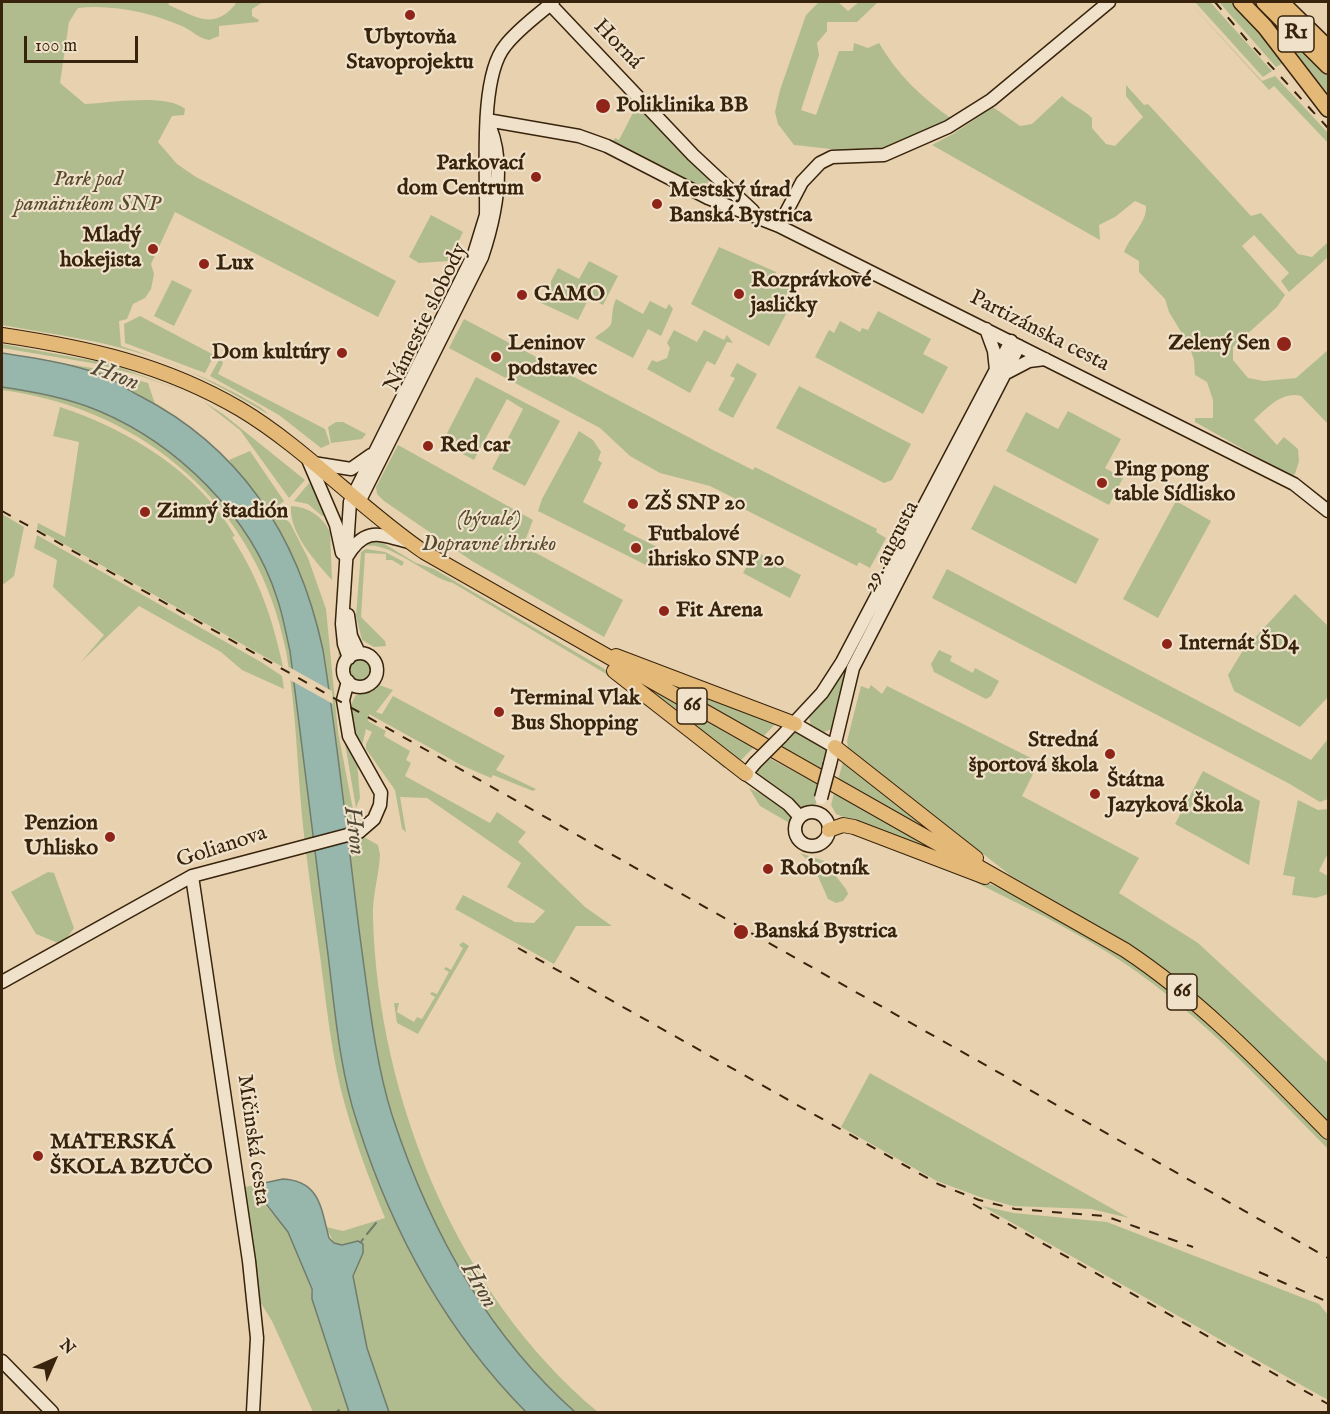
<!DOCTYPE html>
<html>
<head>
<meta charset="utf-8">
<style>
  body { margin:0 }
  #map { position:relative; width:1330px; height:1414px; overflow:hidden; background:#e7d1ae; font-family:"IM FELL English",serif }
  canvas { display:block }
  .frame { position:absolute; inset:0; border:3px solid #38230c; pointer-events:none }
  .north { position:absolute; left:24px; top:1330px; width:60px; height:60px; -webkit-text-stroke:4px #efe1ca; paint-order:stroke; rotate:45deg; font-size:16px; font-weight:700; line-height:24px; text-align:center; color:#38230c }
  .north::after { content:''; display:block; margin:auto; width:21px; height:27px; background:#38230c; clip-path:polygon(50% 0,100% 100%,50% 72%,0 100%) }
  .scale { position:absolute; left:24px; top:36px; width:114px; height:27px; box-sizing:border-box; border:3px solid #38230c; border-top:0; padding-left:8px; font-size:18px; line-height:21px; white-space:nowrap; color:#38230c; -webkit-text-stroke:4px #efe1ca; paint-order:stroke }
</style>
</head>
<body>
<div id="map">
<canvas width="1330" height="1414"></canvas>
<div class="frame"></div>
<div class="north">N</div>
<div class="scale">100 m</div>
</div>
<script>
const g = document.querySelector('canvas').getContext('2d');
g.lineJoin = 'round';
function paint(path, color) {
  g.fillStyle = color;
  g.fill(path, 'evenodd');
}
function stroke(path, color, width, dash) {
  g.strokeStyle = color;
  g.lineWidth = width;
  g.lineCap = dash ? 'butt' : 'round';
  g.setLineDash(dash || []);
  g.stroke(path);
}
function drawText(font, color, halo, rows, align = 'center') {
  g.font = font + ' "IM FELL English",serif';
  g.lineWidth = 4.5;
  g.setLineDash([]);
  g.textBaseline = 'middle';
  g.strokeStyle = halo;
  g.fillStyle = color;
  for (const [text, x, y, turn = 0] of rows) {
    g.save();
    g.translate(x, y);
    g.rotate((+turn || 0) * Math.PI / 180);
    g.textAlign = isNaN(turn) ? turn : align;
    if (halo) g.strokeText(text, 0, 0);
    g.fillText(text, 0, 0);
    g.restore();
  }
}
const green = new Path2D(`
  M2 2H168L169 5C198 18 215 31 237 2H263L252 9V16L259 20 258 22 219 26V36L209 40C198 38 194 32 184 27 153 13 113 4 78 8L69 22 60 83 85 104C109 103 167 93 185 109L184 115 172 116 158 142 177 164 196 177 396 281 378 317 175 212 151 264 154 274 151 289 145 298 133 304 127 319 119 321 121 346C163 360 202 375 241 396 250 402 261 406 268 414 230 392 191 369 149 356 101 340 51 334 2 325Z
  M819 2H838L848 11 859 2H878L857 22H827V31L817 43 819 55 801 110 816 115 839 51H853L854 43 868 48 879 43C897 74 923 99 952 119 932 128 909 144 888 149 856 156 825 147 794 145L778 124 775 112 780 90 806 15Z
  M1189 2 1262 81 1275 76 1328 133V143L1274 86 1269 90Z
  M1195 2H1210L1272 71 1263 77Z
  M1219 2H1236L1285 62 1276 67Z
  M1269 17 1328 76V93L1320 84Z
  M1126 85 1144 105 1148 104 1251 216 1261 213 1298 254 1312 257 1328 242V257L1289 292 1281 281 1289 273 1254 235 1242 246 1285 295 1277 307 1233 347V360L1248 378 1264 381 1296 378 1328 350V424L1301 396C1282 391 1267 408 1254 420L1277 445 1284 437 1298 449 1299 461 1295 474 1291 476 1195 422V418H1213V400L1207 382 1195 375 1194 360 1189 345 1169 312 1165 299 1139 272V261L1124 252C1130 236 1147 223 1146 206L1135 201 1115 217 1099 225 1100 240 932 145 953 134 993 107 1020 126 1032 124 1062 96C1072 106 1082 108 1092 118V128L1106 144 1115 146 1143 117 1126 96Z
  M633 103 709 180 706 187 702 188 613 141 615 138 619 140 635 109 631 106Z
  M431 215 463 232 449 261 419 263 409 257Z
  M719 247 776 272 774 278 790 285 786 295 794 299 769 346 691 304Z
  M589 261 618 276 603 305 589 298 578 320 539 302 551 295V281L558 268 579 279Z
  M172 280 192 290 174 326 154 316Z
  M616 299 643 314 650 301 666 309 669 304 673 309 661 336 648 329 633 358 595 338C599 333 608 330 611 324 613 318 611 310 616 299Z
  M878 311 931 339 923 354 948 367 923 414 815 357 829 330 834 333 840 321 860 332 862 328 868 330Z
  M140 316 214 355 205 373 125 343 124 324Z
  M464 319 713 450 753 470 755 467 877 529 876 532 886 538 870 568 859 562 857 566 736 505 738 500 710 486 660 473 630 456 600 428 449 348Z
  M674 330 697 342 704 330 724 340 727 335 733 343 727 342 715 365 707 361 690 393 647 369 652 360 657 362 667 358 670 348 667 343Z
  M2 344 111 364 186 392 138 375 92 363 2 348Z
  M220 358 223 363 218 374 325 429 330 444 321 448 279 415 210 376Z
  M57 362 98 369 148 383 155 404 100 374Z
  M737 363 757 374 733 418 718 410 735 378 730 376Z
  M476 377 560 421 525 486 492 469 523 409 507 399 474 460 442 443Z
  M799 386 911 444 892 480 884 483 776 428Z
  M2 387C35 392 68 398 99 411 177 444 251 516 277 598 283 615 286 634 290 651 302 749 315 846 327 943 334 1000 339 1069 357 1122 392 1230 446 1331 526 1412H389L367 1348 353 1276 363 1254 358 1241 342 1245 334 1243 326 1227 343 1231 385 1218C370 1181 356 1144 345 1105 332 1059 327 1010 321 963 315 920 309 877 304 835 297 774 297 712 286 651 258 507 145 409 2 390Z
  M204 402 223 414 305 480 289 498 240 430Z
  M60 407C130 430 199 473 235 536L232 537C259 579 273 619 283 667L37 529 38 523 65 537 79 442 53 436Z
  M1068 411 1121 439 1105 468 1123 478 1109 505 1006 451 1026 412 1058 429Z
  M336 422H343L366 434 362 439 331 443 328 427Z
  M579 431 593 440 601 452 598 460 602 463 583 502 626 525 623 530 657 547 648 566 538 511 542 499Z
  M398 445 533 520 523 546 623 600 604 637 472 561 384 501 377 494 376 487Z
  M250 451 284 501 269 513 229 460Z
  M309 483 316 490 329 514 322 516 308 504 294 501Z
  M994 485 1099 539 1076 584 971 529Z
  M1176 501 1211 521 1158 618 1123 599Z
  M291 506C309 507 322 516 330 532L332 580C315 561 289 533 291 506Z
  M2 514 24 527 14 576 4 584 2 583Z
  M281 515 290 523 308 558 326 609 338 732 356 825 346 828C333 723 330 612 273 519Z
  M37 535 261 662 282 676 284 689 242 670 221 652 139 606 81 662 104 635 53 587 57 560 34 548Z
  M378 540 416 563 434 569 603 668 729 768H724L636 694 603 672 453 583C427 577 386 537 361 547L365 541Z
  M366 549 385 552 404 562 402 566 392 560H386V554L365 553 361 617 385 641 386 646 374 647 362 640 356 616 361 552Z
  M755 551 801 575 790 598 743 573Z
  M947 569 1311 760 1328 739V799L1320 802 1288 783 932 598Z
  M1295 594 1328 626V697L1300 727 1234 691 1228 675 1242 652Z
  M338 626 344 658 340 675 357 762 360 798 356 808 340 714Z
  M939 650 952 656 950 661 973 673 975 668 999 681 991 696 986 699 934 672 931 664Z
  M349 670a11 11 0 1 1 22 0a11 11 0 1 1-22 0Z
  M647 671 778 721 763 737Z
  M841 671 846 673 834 728 822 733 811 727 809 715Z
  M379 685 393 690 376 712 382 714 393 696 505 756 496 770 536 789 533 791 493 775 491 778 461 765 369 714 368 721 386 731 384 736 410 751 406 760 411 763 405 776 490 823 497 812 526 832 518 842 585 907 612 926H576L554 964 455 909 463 895 515 922 534 923 545 911 507 887 521 863 427 798 400 797 406 832 402 829 395 790 366 749V744L372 732 366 729 361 750C354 735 345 710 356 695Z
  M642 685 753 748 738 763Z
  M871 685 882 694 887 686 1039 762 1022 796 1139 858 1119 893 1198 943 1328 1063V1121L1231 1024 1178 978 1124 941 1010 875 848 748 847 741 861 686 869 689Z
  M794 730 824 745 828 754 823 771 778 746Z
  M767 757 819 785 815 808C794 812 772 786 757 775L758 766Z
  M844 758 952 843 838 780Z
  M1203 771 1260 801 1249 865 1175 824Z
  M749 788 780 803 794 817 793 825 760 806Z
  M834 793 946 856 836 814 831 805Z
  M1298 800 1318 810 1328 809V853L1319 871 1328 876V894L1316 898 1292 895 1295 877 1283 875Z
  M364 837 378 845 380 855C379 876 372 896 373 918 378 1098 458 1296 598 1412H575C487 1334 426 1226 392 1114 366 1030 359 929 348 841Z
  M800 853 824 861 846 889 848 894 843 901 836 903 828 899 813 865Z
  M941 865C1011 890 1091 929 1151 975 1216 1024 1271 1083 1328 1141V1149C1259 1079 1191 1004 1107 952 1054 919 996 893 941 865Z
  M48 872 54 873 74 928 67 938 58 943 36 934 11 892Z
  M463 942 469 946 418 1034 397 1023 394 1003H399L397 1012 414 1022 417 1017 422 1019 435 997 430 994 432 992 437 994 449 972 444 969 446 967 451 970 463 948 459 945Z
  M870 1073 1129 1218 1091 1209 1013 1206 980 1197 937 1181 841 1127Z
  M264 1183 259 1195C266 1210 280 1219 288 1232 297 1247 313 1282 312 1299L349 1412H313L272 1321 257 1297 245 1187Z
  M982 1206 1014 1213 1107 1222 1319 1304 1328 1315V1400Z`);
const water = new Path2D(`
  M2 353C35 358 68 363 100 374 114 379 126 389 140 396 243 449 299 538 323 650 338 745 348 842 360 937 368 994 375 1061 392 1115 429 1228 486 1333 575 1412H526C446 1331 391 1230 357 1122 338 1066 334 998 326 939 314 843 302 747 290 651 286 634 283 615 277 598 251 516 177 444 99 411 68 398 35 392 2 387Z
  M283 1179C320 1181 321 1208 329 1238L334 1243 342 1245 358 1241 363 1244V1253L353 1276 367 1348 389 1412H349L312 1299V1289L288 1232 259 1195 264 1183Z`);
const pier = new Path2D(`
  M289 667 332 691 333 704 290 680Z`);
const stream = new Path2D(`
  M367 1234 376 1223
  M361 1242 363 1239
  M336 1412 339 1410`);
const secondary = new Path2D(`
  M550 4 693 155 753 211
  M487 120 579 136 607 146 708 198 779 226 1294 484 1328 511
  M779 226 802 182 820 163 832 157 884 155 948 127 991 100 1109 2
  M986 329 994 351 996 370
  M1006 373 1029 361 1045 359
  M309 462 336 525 342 553
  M313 463 351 469 371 455
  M360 500 482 257C495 218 506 167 490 127
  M346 558C365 526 378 534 409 542
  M348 615 351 636 359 653
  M343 670a17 17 0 1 1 34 0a17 17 0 1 1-34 0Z
  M349 658 344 644 342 624 350 502 474 254 486 215C487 172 479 78 505 46 518 29 538 15 553 2
  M795 724 835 747
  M781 737 822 693 842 662 1011 341
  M755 763 746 774 788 804 800 817
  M830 764 853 668 1019 346
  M795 829a17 17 0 1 1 34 0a17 17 0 1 1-34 0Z
  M192 876 249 1261 257 1338 253 1412
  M2 982 192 876 359 832 374 819 380 805 381 793 349 736 343 700 348 681
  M2 1361 52 1412`);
const primary = new Path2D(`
  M2 335C88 348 163 364 240 409 304 447 361 509 424 552L1125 950C1202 1001 1264 1067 1328 1132
  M616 656 795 724
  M614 671 746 774
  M835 747 976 858
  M829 830 843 825 854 827 985 877`);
const highway = new Path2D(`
  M1241 2 1265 27 1328 109
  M1264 2 1328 66
  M1281 2 1328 48`);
const rail = new Path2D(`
  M1215 2 1246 39 1328 128
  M2 511 1328 1258
  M518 948 938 1184 979 1200 1015 1209 1105 1216 1193 1247
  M973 1204 1328 1404
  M1259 1272 1328 1302`);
const secondaryBridge = new Path2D(`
  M755 763 781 737
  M821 798 830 764`);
const markers = [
  [410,15,6,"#8f2418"],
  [603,106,8,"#8f2418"],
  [536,177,6,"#8f2418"],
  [657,204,6,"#8f2418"],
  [153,249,6,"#8f2418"],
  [204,264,6,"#8f2418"],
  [739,294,6,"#8f2418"],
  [522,295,6,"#8f2418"],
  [1284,344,8,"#8f2418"],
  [342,353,6,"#8f2418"],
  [496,357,6,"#8f2418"],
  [428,446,6,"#8f2418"],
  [1102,483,6,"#8f2418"],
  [633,504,6,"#8f2418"],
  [145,512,6,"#8f2418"],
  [636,548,6,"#8f2418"],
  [664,611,6,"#8f2418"],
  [1167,644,6,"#8f2418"],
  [499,712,6,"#8f2418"],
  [1110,754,6,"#8f2418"],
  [1095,794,6,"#8f2418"],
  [110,837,6,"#8f2418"],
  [768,869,6,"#8f2418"],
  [741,932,8,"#8f2418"],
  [38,1156,6,"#8f2418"]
];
const shields = [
  [1296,34,36],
  [692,706,30],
  [1182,992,30]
];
const shieldNames = [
  ["R1",1296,34],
  ["66",692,706],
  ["66",1182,992]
];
const poiNames = [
  ["Ubytovňa",410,38,"center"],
  ["Stavoprojektu",410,63,"center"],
  ["Poliklinika BB",616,106],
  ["Parkovací",524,164,"right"],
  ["dom Centrum",524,189,"right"],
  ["Mestský úrad",669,191],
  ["Banská Bystrica",669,216],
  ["Mladý",141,236,"right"],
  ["hokejista",141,261,"right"],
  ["Lux",216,264],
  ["Rozprávkové",751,281],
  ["jasličky",751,306],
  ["GAMO",534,295],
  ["Leninov",508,344],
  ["podstavec",508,369],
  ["Zelený Sen",1270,344,"right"],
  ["Dom kultúry",330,353,"right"],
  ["Red car",440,446],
  ["Ping pong",1114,470],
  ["table Sídlisko",1114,495],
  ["ZŠ SNP 20",645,504],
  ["Zimný štadión",157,512],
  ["Futbalové",648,535],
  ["ihrisko SNP 20",648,560],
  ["Fit Arena",676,611],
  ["Internát ŠD4",1179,644],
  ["Terminal Vlak",511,699],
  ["Bus Shopping",511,724],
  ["Stredná",1098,741,"right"],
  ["športová škola",1098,766,"right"],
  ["Štátna",1107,781],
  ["Jazyková Škola",1107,806],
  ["Penzion",98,824,"right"],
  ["Uhlisko",98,849,"right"],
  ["Robotník",780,869],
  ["Banská Bystrica",754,932],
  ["MATERSKÁ",50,1143],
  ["ŠKOLA BZUČO",50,1168]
];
const streetNames = [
  ["Horná",617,45,46],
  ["Námestie slobody",427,318,-64],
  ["Partizánska cesta",1039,332,27],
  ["29. augusta",892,547,-63],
  ["Golianova",222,848,-18],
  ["Mičinská cesta",252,1140,82]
];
const parkNames = [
  ["Park pod",88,180],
  ["pamätníkom SNP",88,205],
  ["(bývalé)",489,520],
  ["Dopravné ihrisko",489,545]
];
const waterNames = [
  ["Hron",115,377,20],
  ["Hron",353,831,83],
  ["Hron",478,1286,60]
];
paint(green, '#b1bc8e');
paint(water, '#97b7ac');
stroke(water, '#717c6c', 1.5);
paint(pier, '#e7d1ae');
stroke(stream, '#717c6c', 2);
stroke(secondary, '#38230c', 15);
stroke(primary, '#38230c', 16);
stroke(highway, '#38230c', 18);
stroke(secondary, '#efe1ca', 12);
stroke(primary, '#e4b877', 14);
stroke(highway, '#e4b877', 15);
stroke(rail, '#38230c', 2, [10, 10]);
stroke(secondaryBridge, '#38230c', 15, []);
stroke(secondaryBridge, '#efe1ca', 12);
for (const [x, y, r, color] of markers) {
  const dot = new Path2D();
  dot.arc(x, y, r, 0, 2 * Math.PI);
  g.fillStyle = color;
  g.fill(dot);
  stroke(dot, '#efe1ca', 2);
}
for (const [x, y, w] of shields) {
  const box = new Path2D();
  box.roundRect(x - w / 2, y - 18, w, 36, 4.5);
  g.fillStyle = '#efe1ca';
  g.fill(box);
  stroke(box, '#38230c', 1.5);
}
drawText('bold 21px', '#38230c', null, shieldNames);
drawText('bold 22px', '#38230c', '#efe1ca', poiNames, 'left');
drawText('22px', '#38230c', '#efe1ca', streetNames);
drawText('italic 22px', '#56492c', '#efe1ca', parkNames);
drawText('italic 24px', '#504834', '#efe1ca', waterNames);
</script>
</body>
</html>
